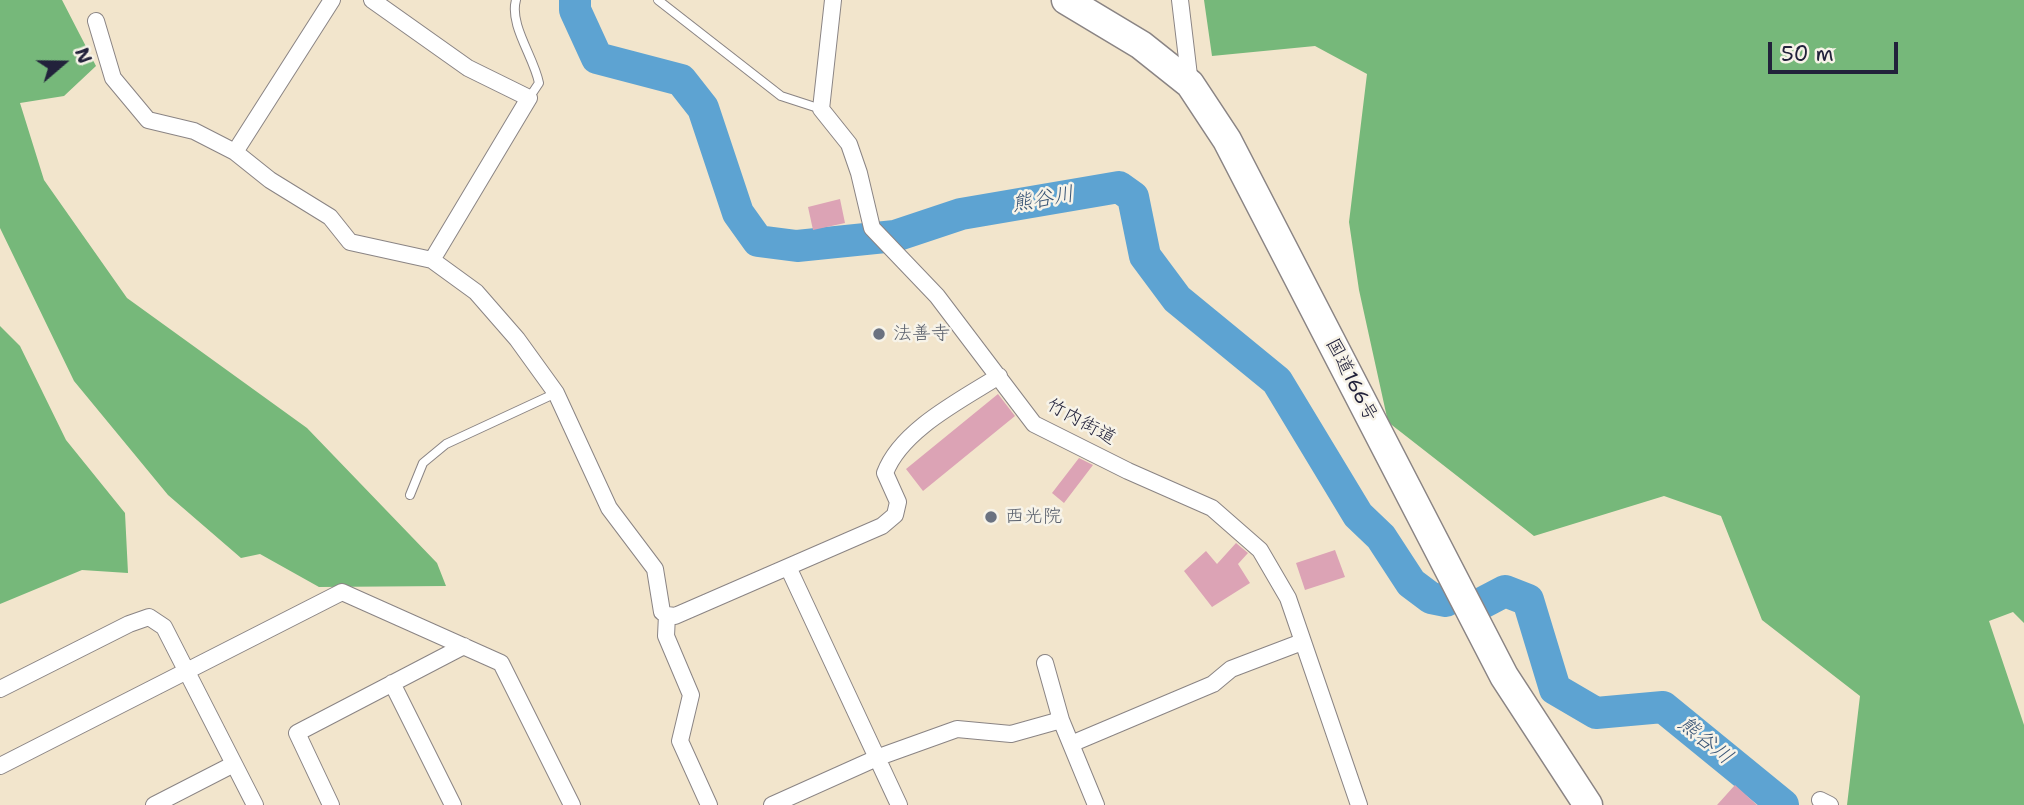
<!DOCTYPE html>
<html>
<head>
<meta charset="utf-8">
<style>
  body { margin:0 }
  #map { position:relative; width:2024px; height:805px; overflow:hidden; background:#f2e5cc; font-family:"Shantell Sans",sans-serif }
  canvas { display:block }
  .north { position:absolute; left:28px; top:28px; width:70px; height:70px; -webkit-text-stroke:5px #f7f3e8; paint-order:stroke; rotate:70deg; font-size:19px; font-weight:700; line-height:28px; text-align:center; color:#22223b }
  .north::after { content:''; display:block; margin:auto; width:24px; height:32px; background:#22223b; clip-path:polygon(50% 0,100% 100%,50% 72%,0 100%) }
  .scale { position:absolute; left:1768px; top:42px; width:130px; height:32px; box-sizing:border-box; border:4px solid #22223b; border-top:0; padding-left:9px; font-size:21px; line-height:24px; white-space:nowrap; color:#22223b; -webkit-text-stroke:5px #f7f3e8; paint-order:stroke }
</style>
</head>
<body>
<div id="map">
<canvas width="2024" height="805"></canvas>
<div class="north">N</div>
<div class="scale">50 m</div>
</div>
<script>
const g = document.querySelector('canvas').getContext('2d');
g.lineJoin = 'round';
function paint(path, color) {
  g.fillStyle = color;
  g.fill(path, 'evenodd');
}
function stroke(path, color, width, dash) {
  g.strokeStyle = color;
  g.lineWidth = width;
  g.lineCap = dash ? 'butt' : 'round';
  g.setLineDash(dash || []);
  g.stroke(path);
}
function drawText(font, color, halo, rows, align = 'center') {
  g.font = font + ' "Shantell Sans","Klee One",sans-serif';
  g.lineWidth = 5;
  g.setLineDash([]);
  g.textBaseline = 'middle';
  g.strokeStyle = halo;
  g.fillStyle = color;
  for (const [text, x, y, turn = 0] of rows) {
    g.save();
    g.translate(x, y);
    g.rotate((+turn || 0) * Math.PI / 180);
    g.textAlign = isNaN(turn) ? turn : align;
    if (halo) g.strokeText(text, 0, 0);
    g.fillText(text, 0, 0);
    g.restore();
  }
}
const forest = new Path2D(`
  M0 0H62L96 66 64 96 20 103 44 180 127 298 307 428 437 563 446 586 319 587 260 554 241 558 168 495 74 381 0 228Z
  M1204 0H2024V623L2013 612 1989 621 2024 725V805H1847L1860 696 1762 620 1721 516 1664 496 1534 536 1388 422 1359 290 1349 222 1367 74 1315 46 1212 56Z
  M0 326 20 346 66 440 125 513 128 573 82 570 0 604Z`);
const river = new Path2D(`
  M575 0V10L597 58 681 80 703 108 738 213 758 241 797 246 895 236 961 214 1119 187 1133 197 1145 256 1177 299 1277 381 1358 515 1381 537 1411 583 1431 598 1446 601
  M1484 602 1505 591 1528 600 1555 689 1596 713 1663 707 1783 805`);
const building = new Path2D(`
  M840 199 845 223 813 230 808 207Z
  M998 394 1015 416 923 491 906 469Z
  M1079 458 1093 465 1064 503 1052 493Z
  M1236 543 1248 553 1238 564 1250 583 1212 607 1184 571 1206 551 1217 564Z
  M1335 550 1345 577 1305 590 1296 563Z
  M1735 785 1757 805H1717Z`);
const lane = new Path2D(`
  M516 0C509 25 534 57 539 83L529 98
  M658 0 781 96 821 109
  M410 495 423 463 446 444 556 393`);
const street = new Path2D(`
  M372 0 468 68 529 98 432 260
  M833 0 821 109 849 144 859 173 872 228 937 296 1034 424 1128 471 1212 508 1260 550 1288 598 1359 805
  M1180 0 1190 84
  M96 21 113 78 148 120 194 131 235 152 270 180 330 217 350 242 432 260 476 292 517 339 556 393 609 508 655 569 662 612 667 615 666 636 691 695 680 741 709 805
  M235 152 332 0
  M788 567 899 805
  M667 615 675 616 882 526 895 515 898 502 885 473C901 430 961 400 999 376
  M1045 663 1061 720 1096 805
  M392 683 453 805
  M0 689 129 624 149 617 164 627 255 805
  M1071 744 1213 684 1231 669 1302 642
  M0 766 342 592 501 663 572 805
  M1820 800 1830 805
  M154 805 234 764
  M331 805 297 733 464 646
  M772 805 879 757 957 729 1011 734 1061 720`);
const highway = new Path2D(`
  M1066 0 1141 45 1190 84 1227 140 1504 676 1588 805`);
const markers = [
  [879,334,7,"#6b7280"],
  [991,517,7,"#6b7280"]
];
const worshipNames = [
  ["法善寺",893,334],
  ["西光院",1005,517]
];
const streetNames = [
  ["国道166号",1351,380,63],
  ["竹内街道",1081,422,29]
];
const waterNames = [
  ["熊谷川",1043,200,-10],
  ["熊谷川",1705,741,39]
];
paint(forest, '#76b87a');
stroke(river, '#5da3d2', 32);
paint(building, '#dca3b5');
stroke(lane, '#8a8484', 10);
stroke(street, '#8a8484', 18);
stroke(highway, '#8a8484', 31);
stroke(lane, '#fff', 8);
stroke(street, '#fff', 16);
stroke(highway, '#fff', 28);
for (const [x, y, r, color] of markers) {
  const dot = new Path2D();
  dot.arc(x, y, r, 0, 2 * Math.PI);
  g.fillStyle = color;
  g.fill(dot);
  stroke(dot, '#f7f3e8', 2.5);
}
drawText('19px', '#5b616d', '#f7f3e8', worshipNames, 'left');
drawText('19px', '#22223b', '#f7f3e8', streetNames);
drawText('italic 21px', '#3a5677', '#f7f3e8', waterNames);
</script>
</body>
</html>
